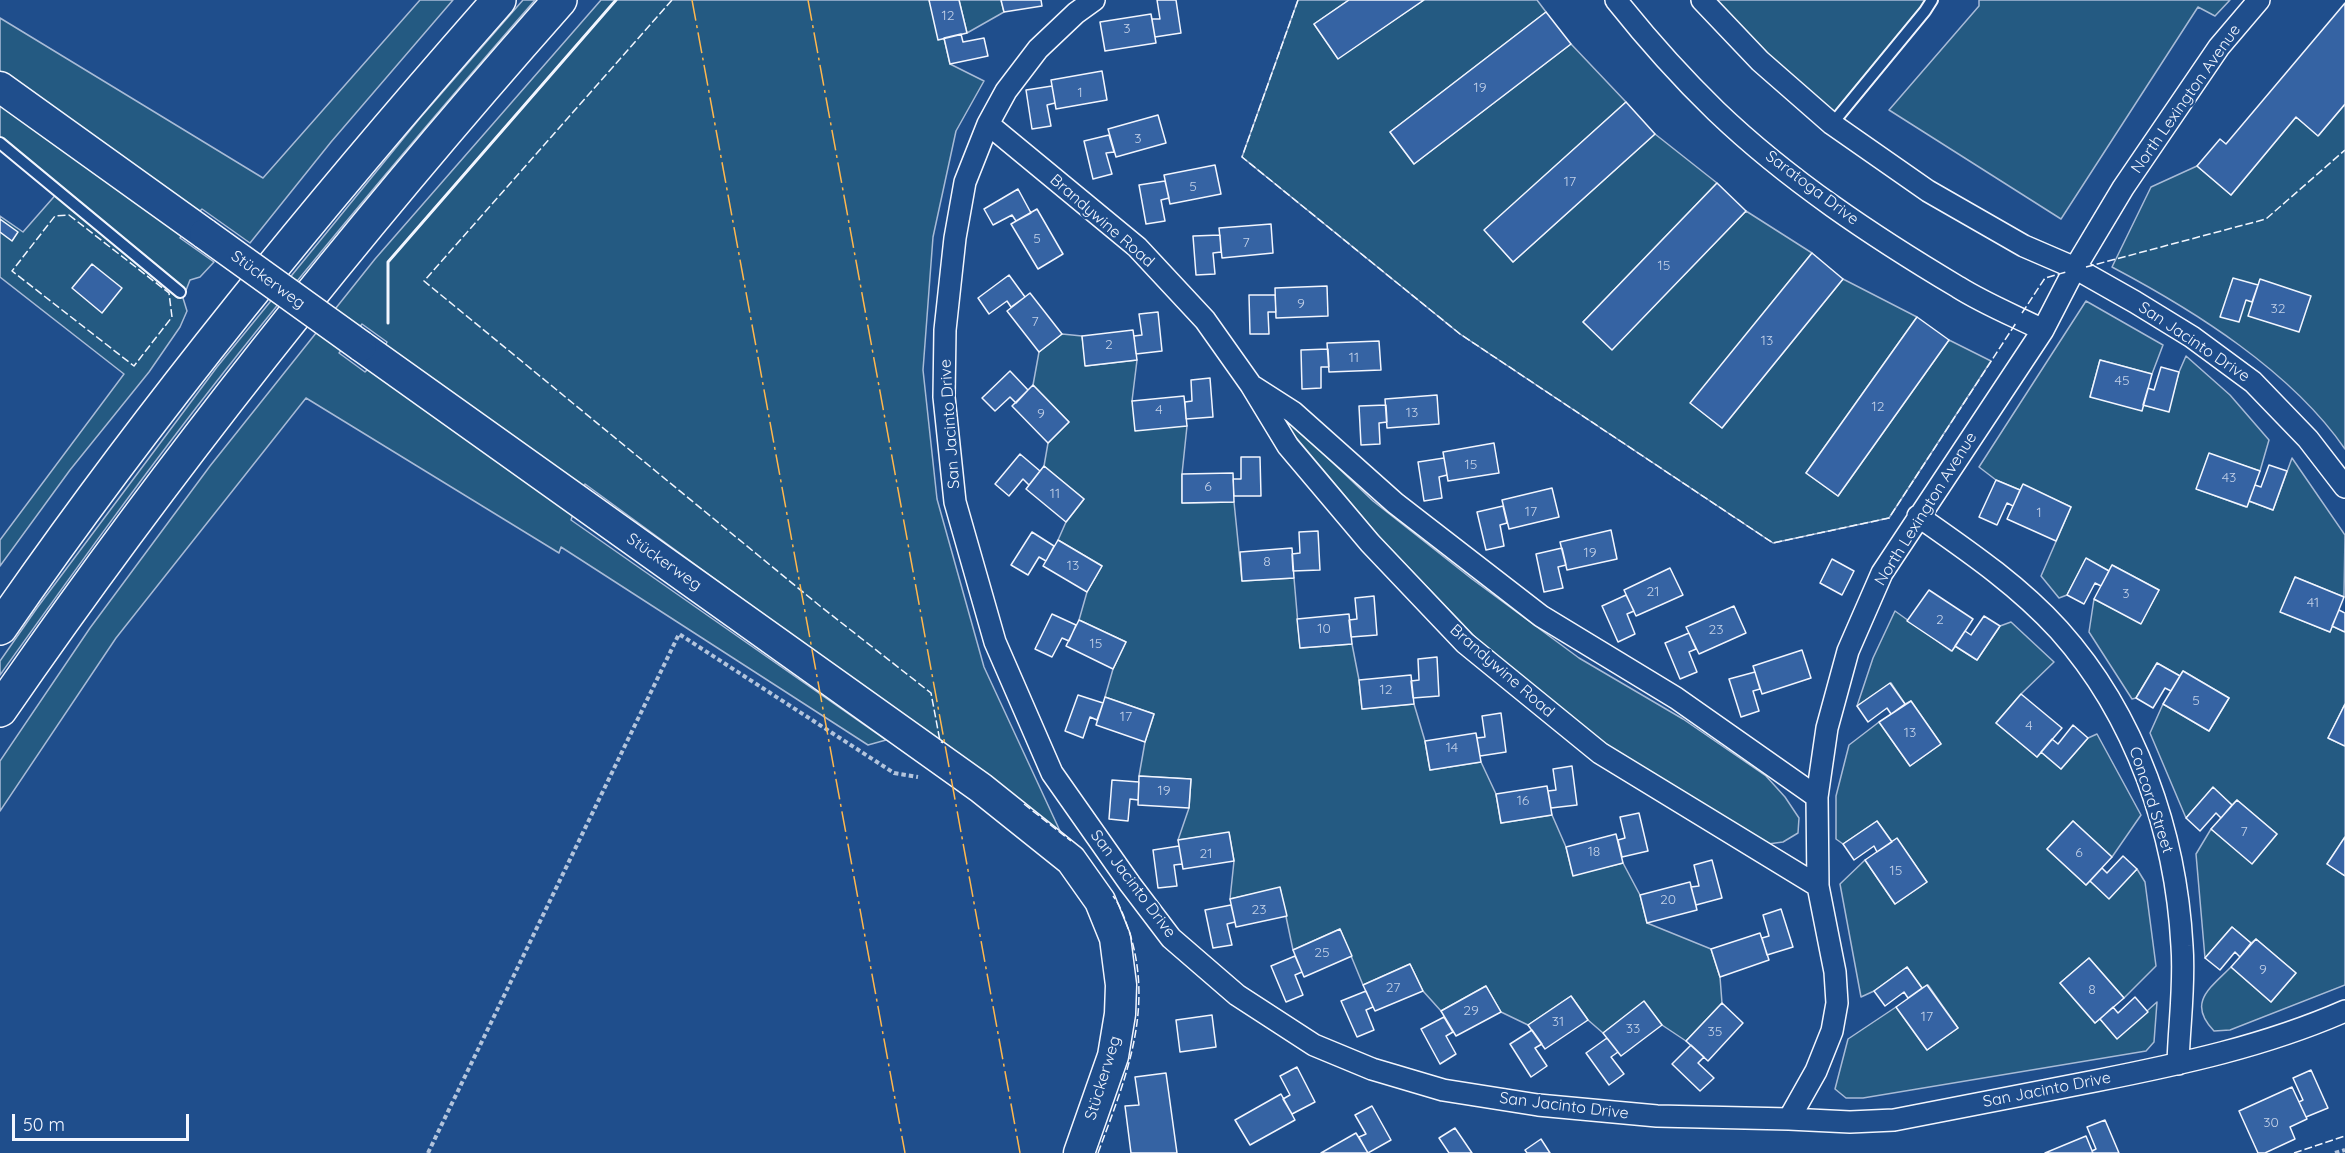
<!DOCTYPE html>
<html>
<head>
<meta charset="utf-8">
<style>
  body { margin:0 }
  #map { position:relative; width:2345px; height:1153px; overflow:hidden; background:#1f4e8c; font-family:Quicksand,sans-serif }
  canvas { display:block }
  .scale { position:absolute; left:12px; top:1114px; width:177px; height:27px; box-sizing:border-box; border:3px solid #f2f6ff; border-top:0; padding-left:8px; font-size:18px; line-height:21px; white-space:nowrap; color:#f2f6ff; -webkit-text-stroke:4px #1f4e8c; paint-order:stroke }
</style>
</head>
<body>
<div id="map">
<canvas width="2345" height="1153"></canvas>
<div class="scale">50 m</div>
</div>
<script>
const g = document.querySelector('canvas').getContext('2d');
g.lineJoin = 'round';
function paint(path, color) {
  g.fillStyle = color;
  g.fill(path, 'evenodd');
}
function stroke(path, color, width, dash) {
  g.strokeStyle = color;
  g.lineWidth = width;
  g.lineCap = dash ? 'butt' : 'round';
  g.setLineDash(dash || []);
  g.stroke(path);
}
function drawText(font, color, halo, rows, align = 'center') {
  g.font = font + ' Quicksand,sans-serif';
  g.lineWidth = 4.5;
  g.setLineDash([]);
  g.textBaseline = 'middle';
  g.strokeStyle = halo;
  g.fillStyle = color;
  for (const [text, x, y, turn = 0] of rows) {
    g.save();
    g.translate(x, y);
    g.rotate((+turn || 0) * Math.PI / 180);
    g.textAlign = isNaN(turn) ? turn : align;
    if (halo) g.strokeText(text, 0, 0);
    g.fillText(text, 0, 0);
    g.restore();
  }
}
const green = new Path2D(`
  M420 0H453L331 142 250 243 202 209 197 214 0 73V18L263 178Z
  M523 0H535C429 122 324 245 224 372 146 471 73 573 0 675V661L37 608 217 367 420 118Z
  M601 0H929L944 38 950 64 984 81 956 131 933 237 923 370 937 499 984 667 1060 831 585 484 583 490 384 348 387 342 362 324 339 353 365 372 370 367 574 511 571 520 886 740 868 745 561 547 559 553 306 398 116 638 0 811V761L90 628 210 466 375 259Z
  M959 0H1001L1004 12 967 33Z
  M1298 0H1349L1314 24 1338 58 1424 0H1537L1546 12 1390 132 1414 164 1571 44 1626 102 1485 230 1513 262 1655 134 1717 183 1583 322 1612 349 1746 211 1812 253 1691 403 1722 428 1843 279 1917 317 1806 473 1838 496 1949 340 1991 361 1889 518 1773 543 1460 334 1242 157Z
  M1702 0H1932L1832 124Z
  M1979 0H2230L2215 16 2198 7 2061 219 1889 110 1979 6Z
  M0 100 183 233 180 238 214 262 200 277 190 280 183 298 187 311 180 327 149 372 70 470 0 566V540L124 374 0 277V216L23 232 59 191 0 147Z
  M2345 104V449C2291 371 2195 311 2112 267L2151 187 2197 166 2231 195 2296 117 2319 135Z
  M2086 301 2163 345 2152 374 2100 360 2090 397 2143 405 2168 411 2179 372 2186 356 2230 395 2269 440 2260 471 2209 454 2197 489 2246 507 2249 501 2273 510 2292 458 2345 535 2344 597 2295 577 2281 612 2330 632 2332 626 2345 632V704L2328 738 2345 746V837L2327 864 2345 876V985L2230 1030 2214 1031C2187 1003 2209 989 2231 967L2271 1002 2296 973 2256 939 2251 943 2232 927 2205 958 2196 854 2211 829 2252 863 2277 834 2237 800 2232 805 2213 788 2186 818 2150 733 2163 704 2209 731 2229 698 2183 671 2180 676 2157 663 2136 698 2132 699 2089 632 2094 599 2141 623 2159 590 2112 565 2109 571 2086 559 2067 595 2059 598 2041 576 2071 507 2023 485 2020 490 1996 480 1979 467Z
  M1062 334 1082 336 1086 366 1137 360 1132 401 1187 426 1182 474V503L1234 502 1242 581 1294 578 1300 648 1352 644 1359 680 1362 709 1414 704 1425 741 1430 770 1481 762 1496 794 1501 823 1552 815 1566 847 1573 875 1623 863 1640 895 1647 923 1711 949 1720 977 1722 1003 1686 1041 1662 1025 1644 1002 1603 1033 1588 1020 1571 996 1528 1025 1501 1012 1486 986 1441 1011 1423 991 1410 964 1363 985 1340 929 1293 950 1280 888 1230 899 1234 861 1229 833 1178 840 1189 808 1191 779 1139 776 1145 742 1154 714 1105 697 1113 669 1126 642 1079 620 1087 592 1102 566 1058 540 1066 522 1084 499 1044 466 1048 443 1069 422 1033 385 1039 352Z
  M1285 417 1373 501 1472 579 1579 658 1683 719 1766 776 1785 797 1799 818 1798 833 1783 842 1768 844 1602 743 1477 639 1381 539 1283 422Z
  M1895 611 1951 651 1955 646 1977 660 2000 626 2011 622 2054 662 2021 694 1996 723 2037 757 2041 752 2061 769 2088 738 2097 734 2141 815 2112 857 2073 821 2047 849 2086 885 2090 881 2109 898 2137 869 2145 882 2156 966 2124 998 2089 958 2060 983 2095 1023 2100 1019 2117 1038 2157 1002 2154 1042 2146 1051 1863 1098H1846L1835 1089 1848 1039 1896 1007 1927 1050 1958 1028 1928 985 1922 988 1907 967 1874 991 1861 997 1840 884 1865 860 1895 904 1927 882 1897 839 1892 842 1877 821 1843 844 1836 839V796L1849 745 1879 722 1910 766 1941 744 1911 701 1905 704 1891 683 1857 706 1873 658Z`);
const building = new Path2D(`
  M929 0H959L967 33 938 40Z
  M1001 0H1041L1042 6 1004 12Z
  M1157 0H1176L1181 33 1155 37 1152 19H1160Z
  M1349 0H1424L1338 59 1314 24Z
  M2345 3V104L2318 136 2296 117 2231 195 2197 166 2220 139 2226 144Z
  M1546 12 1571 44 1414 164 1390 132Z
  M1151 14 1156 43 1105 51 1100 22Z
  M961 34 963 42 984 38 988 56 950 64 944 38Z
  M1102 71 1107 100 1056 109 1051 80Z
  M1052 86 1055 103 1047 105 1051 126 1032 129 1026 90Z
  M1626 102 1655 134 1513 262 1484 230Z
  M1158 115 1166 143 1116 157 1108 129Z
  M1109 135 1114 152 1106 153 1112 174 1093 179 1084 141Z
  M1215 165 1221 194 1170 204 1164 175Z
  M1165 181 1169 198 1161 200 1165 221 1146 224 1139 185Z
  M1717 183 1746 211 1612 350 1583 322Z
  M1018 189 1031 213 1016 221 1012 215 993 225 984 209Z
  M1037 209 1063 254 1038 269 1011 224Z
  M0 219 18 232 12 241 0 232Z
  M1271 224 1273 253 1222 258 1219 228Z
  M1220 235 1221 252 1213 253 1215 274 1196 275 1193 236Z
  M1812 253 1843 279 1722 428 1690 403Z
  M92 264 122 288 102 313 72 288Z
  M1009 275 1025 297 1011 307 1007 301 989 314 978 298Z
  M2233 278 2258 285 2252 302 2246 300 2239 322 2220 317Z
  M2260 279 2311 296 2299 332 2248 316Z
  M1327 286 1328 316 1276 318 1275 288Z
  M1030 293 1062 334 1039 352 1007 311Z
  M1249 295H1275L1276 312H1268L1269 334H1250Z
  M1158 312 1162 351 1136 354 1134 336 1142 335 1139 314Z
  M1917 317 1949 340 1838 496 1806 473Z
  M1133 330 1137 360 1085 366 1082 336Z
  M1379 341 1381 370 1329 372 1327 343Z
  M1328 349 1329 367H1321V388L1302 389 1301 350Z
  M2100 360 2152 374 2142 411 2090 397Z
  M2161 367 2179 372 2169 412 2143 405 2148 388 2154 390Z
  M1010 371 1028 390 1016 403 1010 397 995 411 982 398Z
  M1210 378 1213 417 1186 419 1185 402 1192 401 1191 380Z
  M1033 385 1069 422 1048 443 1012 406Z
  M1437 395 1439 424 1387 428 1385 399Z
  M1184 396 1187 426 1135 431 1132 401Z
  M1386 405 1387 422 1379 423 1380 444 1361 445 1359 406Z
  M1494 443 1499 473 1448 481 1443 452Z
  M2209 453 2260 471 2247 507 2196 489Z
  M1020 454 1040 471 1029 485 1023 479 1009 496 995 484Z
  M1241 457H1260L1261 496H1234L1233 479H1241Z
  M1444 458 1447 475 1439 477 1442 498 1424 501 1418 462Z
  M2269 465 2287 471 2273 510 2249 501 2255 485 2261 487Z
  M1044 466 1084 499 1066 522 1026 489Z
  M1233 473 1234 502 1182 503V474Z
  M1996 480 2020 490 2013 506 2007 503 1997 525 1979 517Z
  M2023 484 2071 507 2056 541 2007 519Z
  M1552 488 1559 517 1509 529 1502 500Z
  M1503 506 1507 523 1500 525 1504 546 1486 550 1477 512Z
  M1611 530 1617 559 1567 570 1560 542Z
  M1318 531 1320 570 1293 571 1292 554 1300 553 1299 532Z
  M1032 532 1054 546 1046 561 1039 557 1028 575 1011 565Z
  M1058 540 1102 566 1087 592 1043 566Z
  M1292 548 1294 578 1242 581 1240 552Z
  M1562 548 1566 565 1558 567 1563 588 1544 592 1536 554Z
  M2086 558 2109 571 2101 586 2095 583 2084 604 2067 595Z
  M1832 559 1854 571 1842 595 1820 583Z
  M2112 565 2159 590 2141 624 2094 599Z
  M1670 568 1683 595 1636 616 1624 590Z
  M2295 577 2344 597 2330 632 2280 612Z
  M1929 590 1973 619 1952 651 1907 621Z
  M1626 595 1634 611 1627 614 1635 634 1618 642 1602 606Z
  M1374 596 1377 635 1351 637 1349 620 1357 619 1355 598Z
  M1734 606 1746 633 1699 654 1686 627Z
  M2339 610 2345 613V632L2332 626Z
  M1052 614 1076 625 1069 641 1062 638 1052 657 1035 649Z
  M1349 614 1352 644 1300 648 1297 619Z
  M1984 616 2000 626 1977 660 1955 646 1965 631 1971 635Z
  M1079 620 1126 642 1113 669 1066 646Z
  M1689 633 1696 649 1689 652 1697 672 1680 679 1665 643Z
  M1802 650 1811 678 1762 694 1753 666Z
  M1437 657 1439 696 1413 698 1411 681 1419 680 1418 659Z
  M2157 663 2180 676 2171 691 2165 688 2153 708 2136 698Z
  M2183 671 2229 698 2209 731 2163 704Z
  M1755 672 1760 689 1753 691 1759 711 1741 717 1729 679Z
  M1411 675 1414 704 1362 709 1359 680Z
  M1890 683 1905 704 1891 714 1887 708 1868 722 1857 706Z
  M2021 694 2062 728 2037 757 1996 723Z
  M1078 695 1103 703 1097 720 1090 717 1083 738 1065 731Z
  M1105 697 1154 714 1145 742 1096 725Z
  M1911 701 1941 744 1910 766 1879 722Z
  M2345 704V746L2328 738Z
  M1501 713 1506 752 1480 756 1477 738 1485 737 1482 716Z
  M2073 725 2088 738 2061 769 2041 752 2052 739 2058 744Z
  M1476 733 1481 762 1430 770 1425 741Z
  M1572 766 1577 805 1551 808 1548 791 1556 790 1553 769Z
  M1139 776 1191 779 1189 808 1138 805Z
  M1112 780 1139 782 1138 800 1130 799 1128 821 1109 819Z
  M1547 786 1552 815 1501 823 1496 794Z
  M2213 787 2232 805 2221 818 2216 813 2200 831 2186 818Z
  M2237 800 2277 834 2252 864 2211 829Z
  M1639 813 1648 851 1622 857 1618 840 1625 838 1620 817Z
  M1877 821 1892 842 1877 852 1874 846 1854 860 1843 844Z
  M2073 821 2112 857 2086 885 2047 849Z
  M1229 832 1234 861 1183 869 1178 840Z
  M1616 834 1623 863 1573 876 1566 847Z
  M2345 837V876L2327 864Z
  M1897 838 1927 882 1895 904 1865 860Z
  M1179 846 1182 864 1174 865 1177 886 1158 888 1153 850Z
  M2123 856 2137 869 2109 899 2090 881 2102 868 2107 873Z
  M1712 860 1722 898 1696 905 1691 887 1699 886 1694 865Z
  M1690 882 1697 910 1647 923 1640 895Z
  M1280 887 1287 916 1236 927 1230 899Z
  M1231 905 1235 922 1227 924 1232 945 1213 948 1205 910Z
  M1781 909 1793 947 1767 955 1762 938 1769 936 1763 915Z
  M2232 927 2251 943 2240 957 2235 952 2220 970 2205 958Z
  M1340 929 1352 956 1304 977 1293 950Z
  M1760 933 1769 960 1720 977 1711 949Z
  M2256 939 2296 973 2271 1002 2231 967Z
  M1295 956 1302 972 1295 975 1303 995 1286 1002 1271 966Z
  M2089 958 2124 998 2095 1023 2060 983Z
  M1410 964 1423 991 1375 1011 1363 985Z
  M1907 967 1922 988 1908 998 1904 992 1885 1006 1874 991Z
  M1927 985 1958 1028 1927 1050 1896 1007Z
  M1486 986 1501 1012 1456 1036 1441 1011Z
  M1366 991 1373 1007 1366 1010 1374 1030 1357 1037 1341 1001Z
  M1571 996 1588 1020 1545 1049 1528 1025Z
  M2135 997 2148 1012 2117 1039 2100 1019 2113 1007 2118 1013Z
  M1644 1001 1662 1025 1621 1056 1603 1033Z
  M1722 1003 1743 1023 1708 1061 1686 1041Z
  M1212 1015 1216 1047 1180 1052 1176 1020Z
  M1444 1017 1453 1032 1446 1036 1456 1054 1440 1064 1421 1029Z
  M1532 1030 1542 1044 1535 1048 1547 1066 1531 1077 1510 1044Z
  M1607 1038 1618 1052 1611 1057 1624 1074 1609 1085 1586 1053Z
  M1691 1045 1704 1057 1698 1063 1714 1078 1700 1091 1672 1064Z
  M1297 1067 1315 1102 1292 1114 1283 1099 1290 1095 1280 1076Z
  M2311 1070 2328 1108 2306 1117 2299 1102 2303 1100 2293 1078Z
  M1166 1073 1177 1153H1131L1125 1106 1139 1105 1135 1077Z
  M2292 1087 2307 1119 2290 1127 2295 1139 2265 1153H2258L2239 1111Z
  M1281 1094 1295 1120 1250 1145 1235 1120Z
  M1372 1106 1391 1140 1368 1153 1359 1137 1366 1134 1355 1115Z
  M2105 1120 2119 1153H2093L2092 1151 2096 1149 2087 1127Z
  M1455 1128 1472 1153H1449L1439 1138Z
  M1356 1133 1368 1153H1321Z
  M2086 1136 2093 1153H2045Z
  M1541 1139 1550 1153H1527L1525 1150Z`);
const path = new Path2D(`
  M428 1153 679 634 894 773 918 777
  M2335 1153 2345 1150`);
const lane = new Path2D(`
  M1832 124 1925 11 1932 0
  M0 143 180 292`);
const street = new Path2D(`
  M1094 0 1076 13 1038 49 1006 91 988 124 965 182 955 238 945 330 944 397 955 502 995 642 1052 773 1130 884 1171 938 1237 995 1314 1045 1372 1069 1443 1090 1538 1105 1657 1116 1789 1119 1850 1122 1894 1120C1961 1107 2028 1094 2095 1081 2181 1064 2265 1046 2345 1011
  M1616 0C1647 39 1681 77 1716 111 1788 180 1874 237 1958 287 1985 304 2015 316 2043 330
  M1702 0 1760 61 1832 124 1928 191 2024 246 2075 268 2135 302 2192 337 2253 382 2308 439 2345 487
  M988 124 1137 247 1205 320 1251 385 1288 446 1370 543 1465 643 1600 753 1818 886
  M1254 387 1293 412 1395 503 1541 616 1676 698 1817 797
  M1918 516C1968 551 2018 585 2059 630 2136 716 2176 833 2182 946 2185 985 2179 1025 2178 1064
  M1789 1119 1816 1071 1832 1031 1837 1003 1835 972 1818 886 1817 797 1827 728 1848 651 1882 573 2043 330 2075 268 2123 188 2219 47 2259 0`);
const secondary = new Path2D(`
  M0 87 205 234
  M361 346 981 788 1071 860 1100 901 1115 938 1121 985 1120 1014 1113 1056 1079 1153`);
const highway = new Path2D(`
  M0 628C152 408 323 200 499 0
  M0 710C172 461 360 226 560 0`);
const secondaryBridge = new Path2D(`
  M205 234 361 346`);
const fence = new Path2D(`
  M672 0 424 281 820 606 931 693 940 741 943 743
  M1298 0 1242 157 1460 334 1773 543 1889 518 2016 323
  M69 215 169 293 172 317 134 366 12 271 55 216Z
  M2086 267 2266 219 2345 150
  M2022 313 2045 278 2066 272
  M1024 804 1071 841
  M1098 1153C1125 1080 1154 1012 1130 934 1125 920 1122 908 1113 896
  M2294 1153 2345 1136`);
const wall = new Path2D(`
  M388 323V262L616 0`);
const power = new Path2D(`
  M692 0 905 1153
  M808 0 1020 1153`);
const numberNames = [
  ["12",948,16],
  ["3",1127,29],
  ["19",1480,88],
  ["1",1080,93],
  ["3",1138,139],
  ["17",1570,182],
  ["5",1193,187],
  ["5",1037,239],
  ["7",1246,243],
  ["15",1664,266],
  ["9",1301,304],
  ["32",2278,309],
  ["7",1035,322],
  ["13",1767,341],
  ["2",1109,345],
  ["11",1354,358],
  ["45",2122,381],
  ["12",1878,407],
  ["4",1159,410],
  ["13",1412,413],
  ["9",1041,414],
  ["15",1471,465],
  ["43",2229,478],
  ["6",1208,487],
  ["11",1055,494],
  ["17",1531,512],
  ["1",2039,513],
  ["19",1590,553],
  ["8",1267,562],
  ["13",1073,566],
  ["21",1653,592],
  ["3",2126,594],
  ["41",2313,603],
  ["2",1940,620],
  ["10",1324,629],
  ["23",1716,630],
  ["15",1096,644],
  ["12",1386,690],
  ["5",2196,701],
  ["17",1126,717],
  ["4",2029,726],
  ["13",1910,733],
  ["14",1452,748],
  ["19",1164,791],
  ["16",1523,801],
  ["7",2244,832],
  ["18",1594,852],
  ["6",2079,853],
  ["21",1206,854],
  ["15",1896,871],
  ["20",1668,900],
  ["23",1259,910],
  ["25",1322,953],
  ["9",2263,970],
  ["27",1393,988],
  ["8",2092,990],
  ["29",1471,1011],
  ["17",1927,1017],
  ["31",1558,1022],
  ["33",1633,1029],
  ["35",1715,1032],
  ["30",2271,1123]
];
const streetNames = [
  ["North Lexington Avenue",2186,99,-55],
  ["Saratoga Drive",1812,188,37],
  ["Brandywine Road",1102,221,41],
  ["Stückerweg",268,280,36],
  ["San Jacinto Drive",2194,342,34],
  ["San Jacinto Drive",950,424,-94],
  ["North Lexington Avenue",1926,509,-58],
  ["Stückerweg",664,562,35],
  ["Brandywine Road",1502,671,41],
  ["Concord Street",2151,800,72],
  ["San Jacinto Drive",1133,884,53],
  ["Stückerweg",1103,1078,-73],
  ["San Jacinto Drive",2047,1090,-11],
  ["San Jacinto Drive",1564,1106,7]
];
paint(green, '#245a82');
stroke(green, '#a8bbd7', 1.5);
paint(building, '#3563a3');
stroke(building, '#f2f6ff', 1.5);
stroke(lane, '#f2f6ff', 14);
stroke(street, '#f2f6ff', 24);
stroke(secondary, '#f2f6ff', 33);
stroke(highway, '#f2f6ff', 36);
stroke(path, '#b3c4dc', 4, [4.5, 3]);
stroke(lane, '#1f4e8c', 10);
stroke(street, '#1f4e8c', 21);
stroke(secondary, '#1f4e8c', 30);
stroke(highway, '#1f4e8c', 33);
stroke(secondaryBridge, '#f2f6ff', 33, []);
stroke(secondaryBridge, '#1f4e8c', 30);
stroke(fence, '#f2f6ff', 1.5, [8, 3]);
stroke(wall, '#f2f6ff', 3);
stroke(power, '#ffb74d', 1.5, [21, 4.5, 3, 4.5]);
drawText('14px', '#c3d1e8', null, numberNames);
drawText('16px', '#f2f6ff', '#1f4e8c', streetNames);
</script>
</body>
</html>
